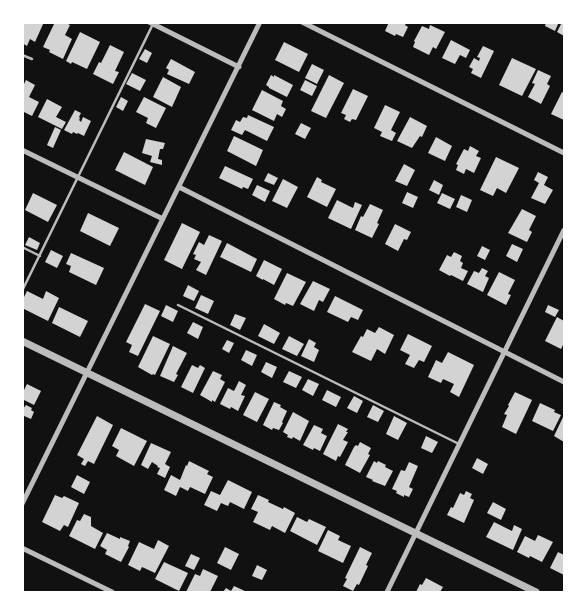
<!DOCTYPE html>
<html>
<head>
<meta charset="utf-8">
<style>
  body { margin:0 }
  #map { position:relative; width:587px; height:615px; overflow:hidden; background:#111; font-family:"Fira Sans",sans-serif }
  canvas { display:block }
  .frame { position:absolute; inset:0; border:24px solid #fff; pointer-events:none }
</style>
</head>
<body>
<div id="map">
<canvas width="587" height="615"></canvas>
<div class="frame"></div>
</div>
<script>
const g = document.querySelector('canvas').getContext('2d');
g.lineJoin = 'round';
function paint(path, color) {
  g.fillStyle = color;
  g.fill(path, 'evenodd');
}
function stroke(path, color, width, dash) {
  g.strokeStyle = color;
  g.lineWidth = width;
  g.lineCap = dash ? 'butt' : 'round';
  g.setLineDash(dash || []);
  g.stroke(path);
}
const building = new Path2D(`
  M22 22H44L35 42 30 39 27 46 22 43Z
  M55 22H64L70 25 65 35 72 39 63 59 49 52 50 50 43 47Z
  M389 22H407L405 25 408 27 403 37 396 34 395 36 385 31Z
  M546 22H559L555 31 545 26Z
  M562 22H564V36L557 32Z
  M430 25 445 32 436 49 433 47 429 55 413 47 415 42 414 41 422 26 429 29Z
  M80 32 100 42 87 69 72 62 71 64 66 61Z
  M451 40 470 50 466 58 460 55 455 64 442 58Z
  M284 42 308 54 299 72 275 60Z
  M110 45 124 52 115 71 119 72 113 84 93 74 99 62 101 63Z
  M483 46 494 51 481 78 471 73 473 69 469 67 474 58 479 61 480 58 477 57Z
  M145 49 152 53 147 63 139 59Z
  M512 58 536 69 522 96 499 85Z
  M171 59 195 72 189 84 167 74 169 70 166 68Z
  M312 64 324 70 317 84 305 78Z
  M538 70 551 76 547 84 550 86 541 104 528 97 535 84 532 83Z
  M132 73 146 80 140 91 126 84Z
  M271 75 274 77V75L293 85 287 97 269 88V87L266 85Z
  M329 75 344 83 326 118 311 111Z
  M163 77 181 87 172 107 153 97Z
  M26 80 35 85 29 97 39 102 32 116 22 111V88Z
  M305 80 317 86 312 96 300 90Z
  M353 89 368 96 356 120 352 119 350 122 344 119 346 115 341 113Z
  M262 90 283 101 281 106 286 109 282 117 277 114 274 121 252 110Z
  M562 92 564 93V120L551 114Z
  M121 97 128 101 123 111 116 107Z
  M144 97 166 108 156 128 146 123 148 118 136 112Z
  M47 99 62 107 56 117 66 122 62 129 38 117Z
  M385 105 400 112 391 130 396 133 392 141 380 136 382 132 374 128Z
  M75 110 81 113 79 117 80 118 79 120 81 122 83 117 91 121 84 136 78 133 77 134 73 132 72 134 64 130Z
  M248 115 274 127 267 141 245 130 242 135 231 130 236 120 240 122 243 117 247 118Z
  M410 117 427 126 422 137 420 136 412 148 397 141Z
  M301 123 311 128 305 139 295 134Z
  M55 127 61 130 53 148 47 145Z
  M234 136 263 150 256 166 227 151Z
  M436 137 452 146 445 161 428 153Z
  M146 139 165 143 163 149H160L158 159 162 160V165L150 162 152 156 142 153Z
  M470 146 479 151 476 156 481 158 474 173 466 169 464 174 456 170 458 165 456 164 464 149 468 151Z
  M124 152 153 167 145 185 115 170Z
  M496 157 519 168 506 193 497 188 493 196 480 190Z
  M404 164 415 170 407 186 395 181Z
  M225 166 253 179 248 189 243 187 242 189 219 178Z
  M538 172 548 177 544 185 553 190 545 204 531 198 539 183 534 180Z
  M268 173 278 178 274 185 264 181Z
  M317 177 322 180 321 182 336 189 327 207 307 197Z
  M283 179 298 187 287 208 272 201Z
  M434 180 443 185 439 195 429 190Z
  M257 185 270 191 265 202 252 195Z
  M407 192 418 197 413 208 402 203Z
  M33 193 57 205 48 222 25 210Z
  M442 193 455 199 450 209 437 203Z
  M461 195 472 200 467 212 456 207Z
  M337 200 353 208 355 202 362 205 351 229 328 218Z
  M370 204 383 210 377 223 379 224 372 238 355 230 361 216 363 217Z
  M522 209 536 216 529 230 532 232 527 242 508 233Z
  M88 213 119 228 110 246 80 231Z
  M182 223 200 232 182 269 164 260Z
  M395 224 411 232 407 240 404 239 398 251 385 244Z
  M209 235 222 241 206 275 196 270 201 262 194 259 196 255 193 254 199 242 204 245Z
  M29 237 40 243 37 250 25 245Z
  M227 243 257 259 251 272 220 257Z
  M512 244 523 249 517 262 506 256Z
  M482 246 490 250 485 260 477 256Z
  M51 250 63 256 57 268 45 262Z
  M454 252 462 256 460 261 463 263 461 268 468 271 463 281 451 275 450 276 439 270 447 255 451 257Z
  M71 253 104 268 96 285 69 272 71 266 66 264Z
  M264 260 282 269 274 285 263 279V280L256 276Z
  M482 268 488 271 485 276 489 278 483 292 467 284 474 271 479 273Z
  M499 272 515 280 508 294 511 295 506 305 487 295Z
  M287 273 306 282 293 306 286 303 285 305 274 299Z
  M313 281 330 289 323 302 319 300 314 311 300 304Z
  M188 285 199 291 194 301 183 296Z
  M27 291 43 299 46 291 59 298 48 321 22 308V301Z
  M201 295 214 301 208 314 195 308Z
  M335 296 363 310 358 320 351 317 348 322 327 312Z
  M145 304 160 311 138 356 129 352 132 345 126 342Z
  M166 305 178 311 173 322 161 316Z
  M548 305 559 310 555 317 545 312Z
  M59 307 88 321 80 337 52 323Z
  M235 314 246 318 240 330 230 325Z
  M557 317 564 321V343L561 349 545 341Z
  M193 322 203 327 198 339 187 333Z
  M264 324 280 333 274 344 258 336Z
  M379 327 394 335 385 354 377 349 371 361 352 352 361 336 363 337 367 329 375 333Z
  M408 334 432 346 424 362 419 360 414 368 405 364 410 355 400 350Z
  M153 336 170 344 155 375 153 374 152 375 138 367Z
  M289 336 304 344 297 356 282 349Z
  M309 339 316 343 314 347 319 350 314 362 301 356Z
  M227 340 234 343 229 353 222 349Z
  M173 346 187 353 176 374 178 375 174 382 160 376Z
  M246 350 257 355 252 366 241 360Z
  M448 352 474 365 459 397 450 392 454 384 443 379 441 383 428 377 436 360 442 363Z
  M266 362 277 367 272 378 261 372Z
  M192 365 198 368 200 365 205 368 193 393 181 387Z
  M213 371 222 375 220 379 225 382 215 402 212 400V402L200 395Z
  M289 371 302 377 296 388 283 382Z
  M308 379 319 384 313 396 302 390Z
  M239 381 246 385 241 395 245 396 238 411 231 407 230 409 220 404 228 388 234 391Z
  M27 384 41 391 34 405 22 399V389L24 390Z
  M327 390 341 397 336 407 322 400Z
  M255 392 269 399 257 422 243 415Z
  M515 392 532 400 516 434 502 427 507 415 504 414 509 406 508 405Z
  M354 396 363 401 357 413 347 408Z
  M274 402 281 405 280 407 287 411 282 422 283 423 279 430 273 428 272 430 263 425Z
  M540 403 555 410 554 412 561 415 553 431 532 421Z
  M26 405 32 408 31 410 34 412 31 419 22 415V410Z
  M373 405 384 411 378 422 367 417Z
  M293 412 309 421 300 441 293 437 292 439 287 437 288 435 283 432Z
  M564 415V442L554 436Z
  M97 416 113 425 94 464 88 461 85 466 81 464 84 459 77 455Z
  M394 416 407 423 398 440 386 434Z
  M338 424 348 429 346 432H348L343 440 348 442 340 457 338 456 336 461 323 454Z
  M314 425 323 429 321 433 327 436 320 451 314 448 313 450 303 445Z
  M121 428 147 441 134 466 116 456 119 450 112 446Z
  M426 436 438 442 432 453 421 448Z
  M360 442 371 448 368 454 370 455 360 473 345 465 354 447 356 445 358 446Z
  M151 443 171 452 165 464 170 467 165 478 157 474 160 468 157 467 158 466 152 462 148 469 141 465Z
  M477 458 488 464 483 474 472 468Z
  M189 461 209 471 207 474 213 477 205 494 190 487 188 491 180 487 176 496 164 490 171 475 180 480 186 465 187 466Z
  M374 461 377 463 378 461 386 465 385 467 393 471 385 486 372 481 373 480 366 477Z
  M409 462 418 466 409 487 413 489 409 497 404 495V497L396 493 397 491 392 489 401 470 405 471Z
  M77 475 90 482 84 494 71 487Z
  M228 480 252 492 244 509 230 502 228 506 221 503 217 511 204 505 211 491 220 495Z
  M466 491 472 494 470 498 474 500 464 523 447 515 451 507 453 508 460 493 464 495Z
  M55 495 62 498 64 496 79 503 68 527 64 525 60 531 42 522Z
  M258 495 269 500 268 502 283 509 284 507 295 513 285 533 272 526 270 530 253 522 258 512 251 509Z
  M493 502 506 509 501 520 487 513Z
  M84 514 91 517V526L103 533 95 549 69 536 77 520 80 521Z
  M297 517 307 522 309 519 326 527 317 545 290 531Z
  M494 522 512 531 514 525 522 529 513 550 486 537Z
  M328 530 340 536 338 540 351 546 343 563 318 551Z
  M107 533 120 539V537L130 541 128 546 129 547 121 562 105 554 107 550 100 546Z
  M538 535 553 542 542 562 530 556 529 558 517 552 525 536 535 541Z
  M158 540 169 546 155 573 142 567 140 571 128 565 139 542 154 549Z
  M225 547 239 554 231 570 217 563Z
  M360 547 372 553 366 565 368 566 359 585 357 584 353 591 343 586 347 579 345 578Z
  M558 552 564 555V575L550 568Z
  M191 554 200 558 194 570 185 566Z
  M164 562 188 573 179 591 155 579Z
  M257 565 267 570 262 580 252 576Z
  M203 569 218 576 210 592H186L195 574 200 576Z
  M426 578 443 587 440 592H416L420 584 422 585Z
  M234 586 247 592H223L226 588 231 591Z`);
const service = new Path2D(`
  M22 55 32 59
  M22 247 40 256
  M22 291 153 24
  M178 305 459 444`);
const minor = new Path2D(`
  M149 22 239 67
  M302 22 564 153
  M22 150 163 219
  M179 187 564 382
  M22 504 260 22
  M22 548 112 592
  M387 592 564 230`);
const tertiary = new Path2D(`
  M22 341 536 592`);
paint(building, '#d3d3d3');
stroke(service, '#bcbcbc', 2.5);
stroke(minor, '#bcbcbc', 5);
stroke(tertiary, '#bcbcbc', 7);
</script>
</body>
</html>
